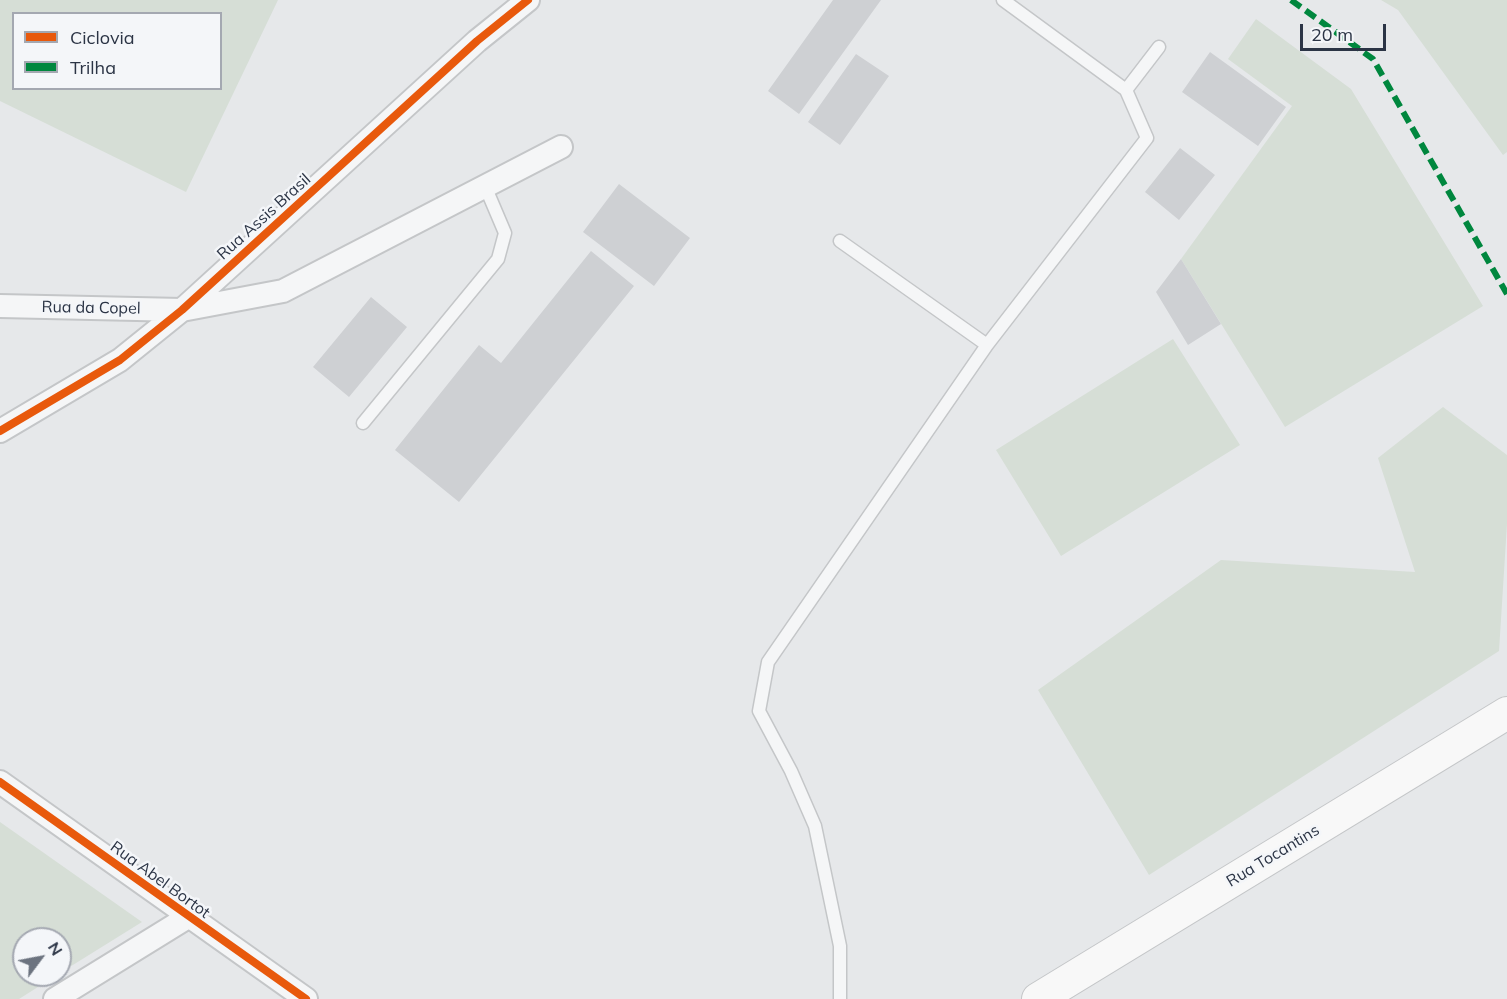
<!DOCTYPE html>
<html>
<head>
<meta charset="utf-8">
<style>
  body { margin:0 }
  #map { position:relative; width:1507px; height:999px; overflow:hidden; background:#e6e8ea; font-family:Mulish,sans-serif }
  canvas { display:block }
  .legend { position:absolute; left:12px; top:12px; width:210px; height:78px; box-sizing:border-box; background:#f4f6f9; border:2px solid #a4a8b1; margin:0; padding:8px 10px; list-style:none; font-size:18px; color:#2b3445 }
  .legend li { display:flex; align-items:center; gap:12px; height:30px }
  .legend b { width:30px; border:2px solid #a4a8b1 }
  .north { position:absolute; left:12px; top:927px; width:60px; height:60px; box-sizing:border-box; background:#f4f6f9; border:2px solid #a4a8b1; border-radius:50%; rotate:58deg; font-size:16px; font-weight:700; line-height:24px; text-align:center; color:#2b3445 }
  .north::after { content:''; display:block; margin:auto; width:21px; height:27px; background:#6c737f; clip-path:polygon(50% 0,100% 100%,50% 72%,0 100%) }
  .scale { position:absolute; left:1300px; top:24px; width:86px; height:27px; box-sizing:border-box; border:3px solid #2b3445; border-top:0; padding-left:8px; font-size:18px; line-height:21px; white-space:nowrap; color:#2b3445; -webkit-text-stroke:4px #f4f6f9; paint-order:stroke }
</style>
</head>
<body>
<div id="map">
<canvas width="1507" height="999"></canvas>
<ul class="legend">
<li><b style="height:8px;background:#e8590c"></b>Ciclovia</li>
<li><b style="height:8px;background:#00873e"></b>Trilha</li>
</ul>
<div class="north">N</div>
<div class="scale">20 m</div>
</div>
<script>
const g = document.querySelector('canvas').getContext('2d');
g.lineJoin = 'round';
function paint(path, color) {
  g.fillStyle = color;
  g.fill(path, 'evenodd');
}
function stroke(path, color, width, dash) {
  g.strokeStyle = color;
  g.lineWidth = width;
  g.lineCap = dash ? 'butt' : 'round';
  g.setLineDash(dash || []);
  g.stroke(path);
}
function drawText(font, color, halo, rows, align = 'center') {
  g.font = font + ' Mulish,sans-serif';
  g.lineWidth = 5;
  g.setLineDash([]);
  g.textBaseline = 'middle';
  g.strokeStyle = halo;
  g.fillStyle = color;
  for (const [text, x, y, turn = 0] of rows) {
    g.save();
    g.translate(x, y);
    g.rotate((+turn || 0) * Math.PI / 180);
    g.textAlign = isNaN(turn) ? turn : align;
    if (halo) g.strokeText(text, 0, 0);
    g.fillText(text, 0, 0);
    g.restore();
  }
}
const green = new Path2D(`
  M0 0H278L186 192 0 101ZM14 14H220V88H14Z
  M1381 0H1507V152L1503 155 1398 10Z
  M1256 19 1351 89 1483 306 1285 427 1181 259 1292 106 1228 59Z
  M1173 339 1240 445 1061 556 996 450Z
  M1443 407 1507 455V524L1499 651 1149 875 1038 690 1221 560 1415 572 1378 458Z
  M0 822 142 922 60 973V939H24V975H57L19 999H0Z`);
const building = new Path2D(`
  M833 0H881L799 114 768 91Z
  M1210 52 1286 107 1258 146 1182 92Z
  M856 54 889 76 840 145 808 122Z
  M1180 148 1215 175 1179 220 1145 192Z
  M619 184 690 238 654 286 583 232Z
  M591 251 634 286 459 502 395 450 479 345 501 363Z
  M1181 259 1221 324 1188 345 1156 292Z
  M371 297 407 327 349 397 313 367Z`);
const lane = new Path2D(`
  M1003 0 1126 90
  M840 241 987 345
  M363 423 498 259 505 233 485 186
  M840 999V946L815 826 791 771 759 711 768 662 987 345 1147 138 1126 90 1159 47`);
const street = new Path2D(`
  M0 306 182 310 283 291 561 147
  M0 431 120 360 182 310 477 41 528 0
  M0 782 306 999
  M55 999 188 917`);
const secondary = new Path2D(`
  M1038 999 1507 713`);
const quiet = new Path2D(`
  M1291 0 1373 59 1507 294`);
const cycleway = new Path2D(`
  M0 431 120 360 182 310 477 41 528 0
  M0 782 306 999`);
const streetNames = [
  ["Rua Assis Brasil",264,217,-42],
  ["Rua da Copel",91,308,1],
  ["Rua Tocantins",1273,856,-31],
  ["Rua Abel Bortot",160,880,36]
];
paint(green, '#d6ded6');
paint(building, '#ced0d3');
stroke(lane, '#c4c6c8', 15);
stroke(street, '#c4c6c8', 26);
stroke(secondary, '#c4c6c8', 34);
stroke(lane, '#f5f6f7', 12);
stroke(street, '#f5f6f7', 22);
stroke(secondary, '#f8f8f8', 32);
stroke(quiet, '#00873e', 6, [12, 6]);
stroke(cycleway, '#e8590c', 8);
drawText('16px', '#2b3445', '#f4f6f9', streetNames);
</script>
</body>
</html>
